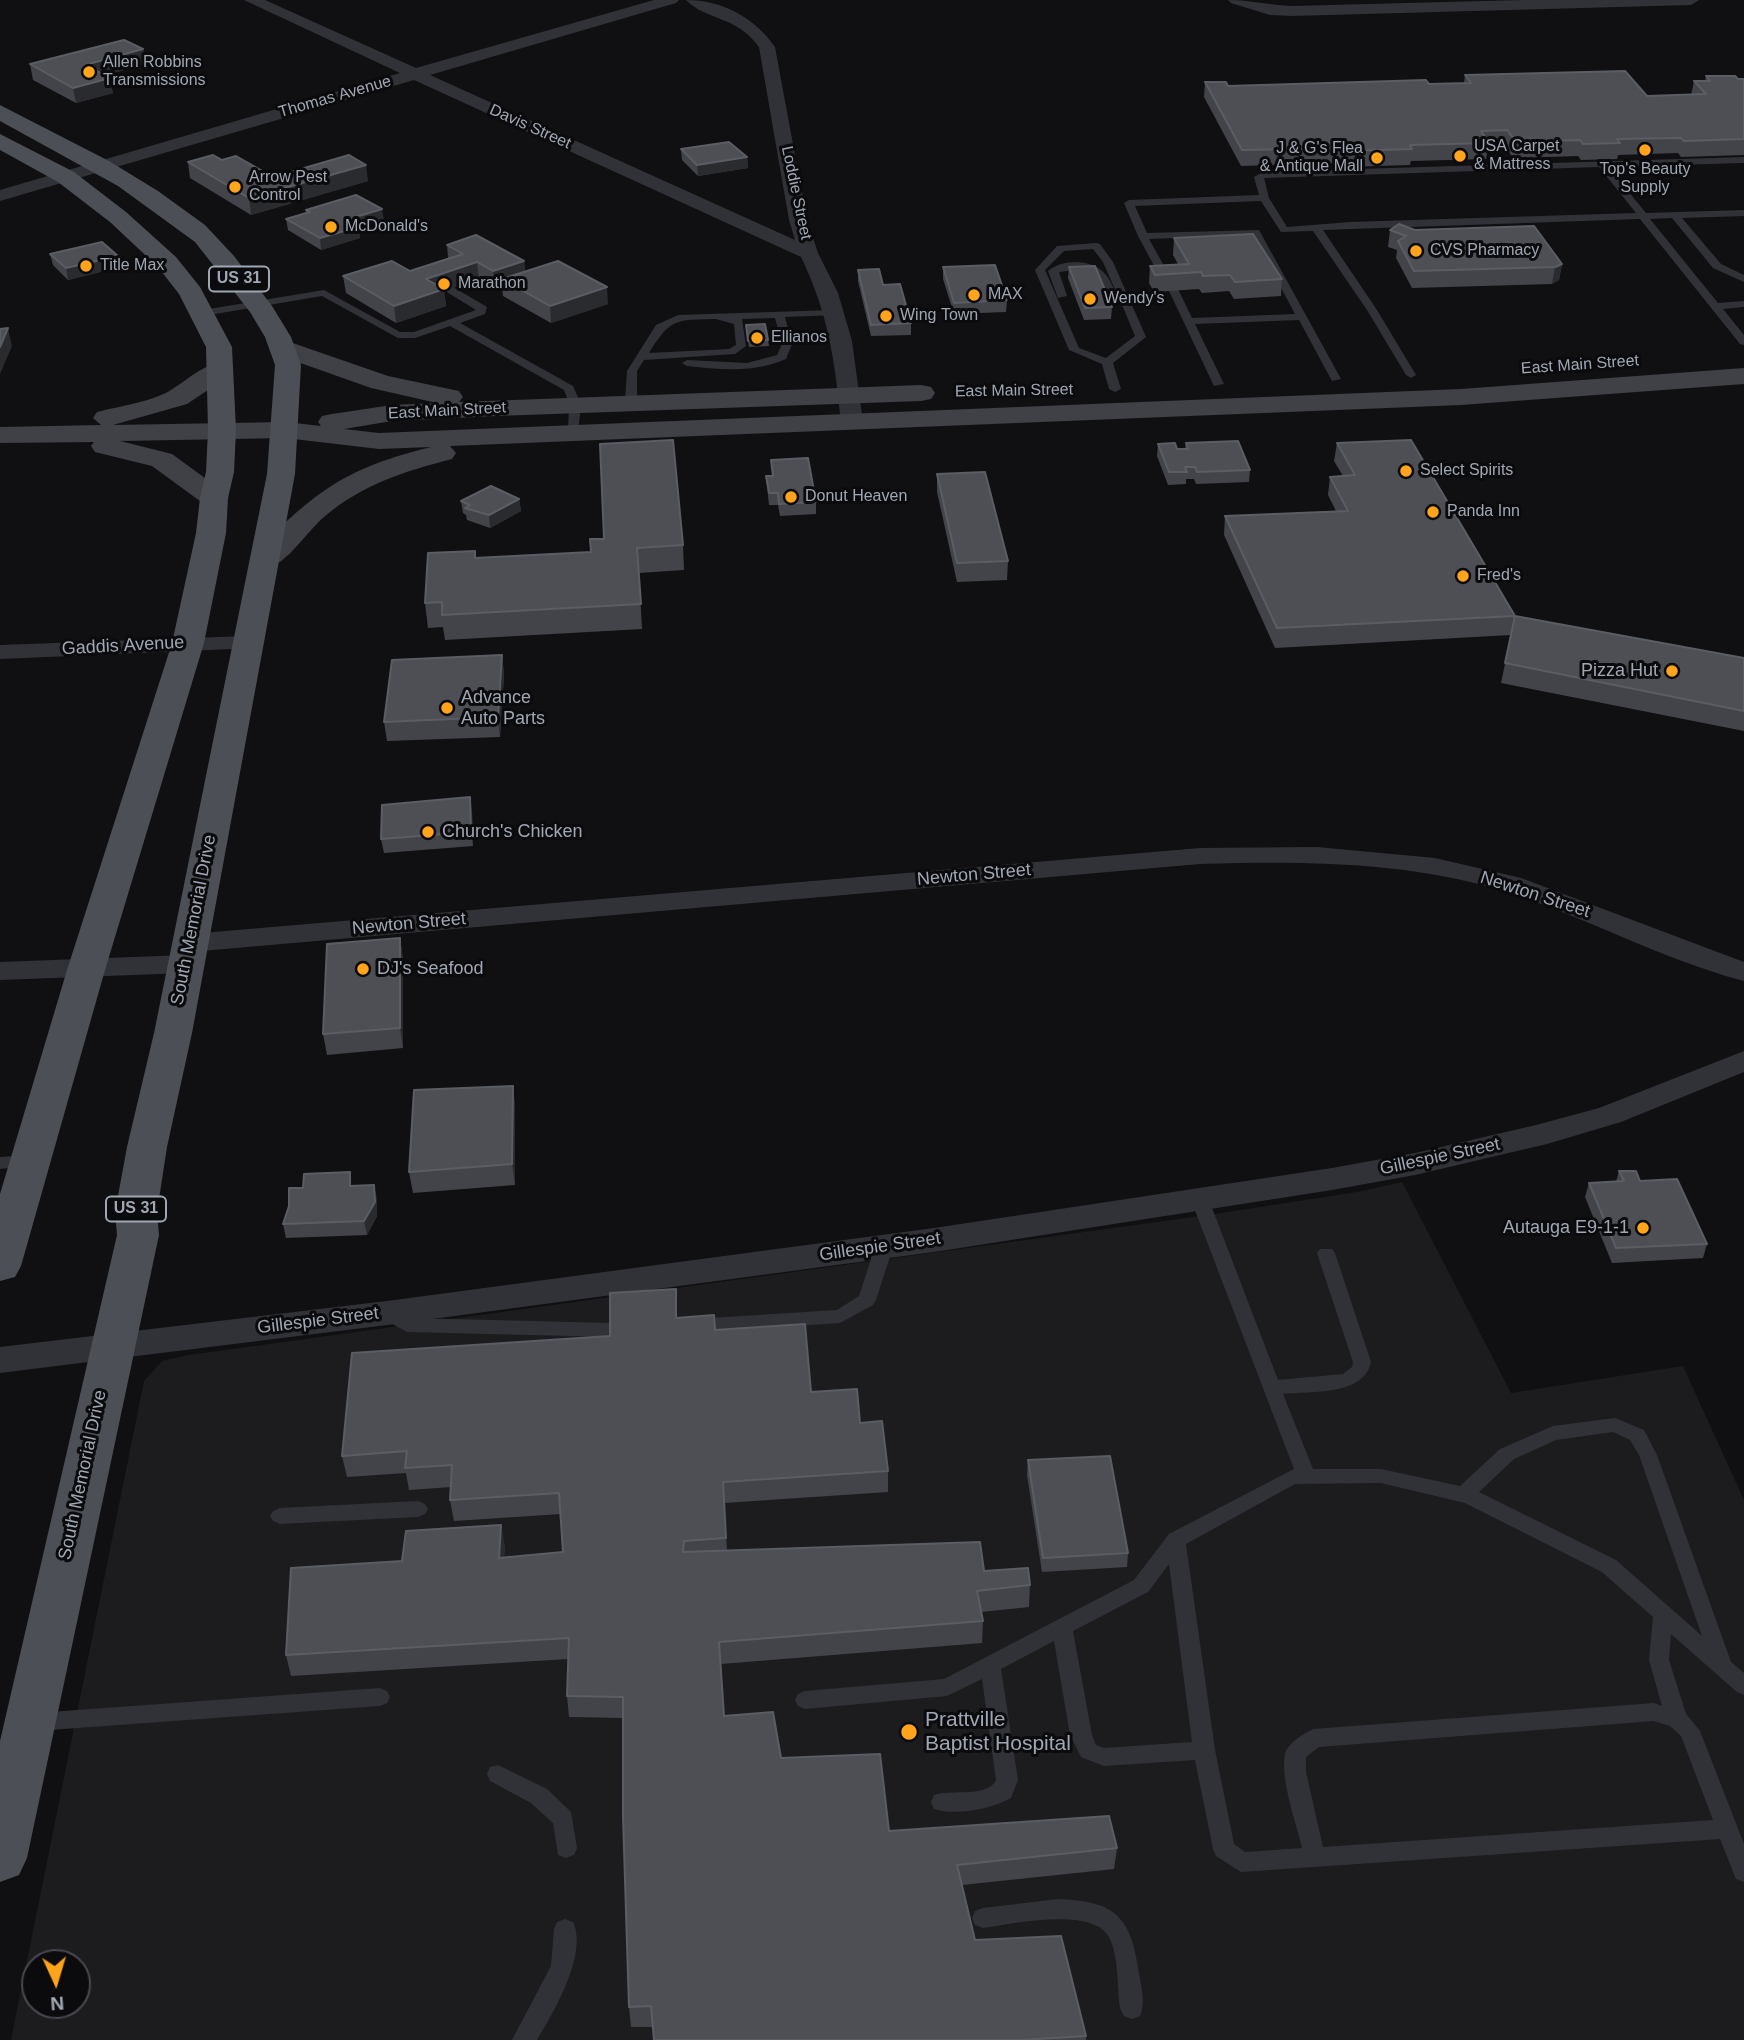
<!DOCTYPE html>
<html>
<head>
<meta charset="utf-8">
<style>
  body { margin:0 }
  #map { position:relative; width:1744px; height:2040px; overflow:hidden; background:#101012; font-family:Arial,sans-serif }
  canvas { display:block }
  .north { position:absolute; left:21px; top:1949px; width:70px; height:70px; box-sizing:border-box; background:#0b0b0d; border:2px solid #474950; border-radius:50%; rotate:176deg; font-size:19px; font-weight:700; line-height:28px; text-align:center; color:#a0a7b4 }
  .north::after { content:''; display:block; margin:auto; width:24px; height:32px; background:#ffa41b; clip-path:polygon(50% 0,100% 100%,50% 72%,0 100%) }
</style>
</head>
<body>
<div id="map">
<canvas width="1744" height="2040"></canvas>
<div class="north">N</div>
</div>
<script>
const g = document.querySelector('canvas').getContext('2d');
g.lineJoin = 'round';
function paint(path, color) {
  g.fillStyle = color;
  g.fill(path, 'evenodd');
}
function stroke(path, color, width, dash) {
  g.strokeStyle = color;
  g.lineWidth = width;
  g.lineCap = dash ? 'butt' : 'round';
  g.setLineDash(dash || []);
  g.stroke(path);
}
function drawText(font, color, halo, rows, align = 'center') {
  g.font = font + ' Arial,sans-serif';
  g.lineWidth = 6;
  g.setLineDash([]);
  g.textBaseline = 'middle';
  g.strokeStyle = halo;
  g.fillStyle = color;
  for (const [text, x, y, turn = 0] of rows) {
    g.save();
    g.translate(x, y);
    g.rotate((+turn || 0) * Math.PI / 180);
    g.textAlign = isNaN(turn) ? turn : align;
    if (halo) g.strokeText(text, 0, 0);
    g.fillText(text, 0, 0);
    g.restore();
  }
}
const built = new Path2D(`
  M1402 1182 1511 1393 1683 1366 1744 1500V2040H11L144 1381 162 1361 189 1355 1215 1214 1357 1192ZM35 1963H77V2005H35Z`);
const service = new Path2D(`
  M1744 157V163L1608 167 1646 213 1744 210V216L1682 218 1721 264 1744 275V282L1713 268 1672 218 1650 219 1718 303 1744 301V307L1723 309 1744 335V345L1740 344 1640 219 1323 230 1377 310 1416 375 1411 378 1406 375 1367 310 1313 231 1281 232 1261 201 1135 206 1147 233 1259 230 1341 379 1332 381 1299 320 1195 324 1224 384 1214 386 1169 291 1170 289H1178L1192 318 1295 314 1253 235 1149 239 1173 282 1164 284 1138 236 1124 203 1129 200 1259 195 1254 177 1263 172ZM1599 167 1636 213 1350 222 1287 227 1269 198 1264 178Z
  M1096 243 1100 244 1113 262 1146 337 1113 363 1121 389 1115 392 1109 389 1102 364 1069 350 1035 270 1057 246ZM1093 249 1103 262 1117 294C1113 288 1111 281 1106 275 1092 258 1063 259 1048 271L1058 298 1067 296 1059 272 1082 269 1098 278 1106 295 1123 307 1135 336 1106 358 1079 348 1045 270 1064 251Z
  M445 287H453L487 307 485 314 460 323 573 386 581 404 578 434 568 432 569 404 564 390 450 326 415 338H398L322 296 203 316 198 313 203 310 324 290 400 332H414L476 310 445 291Z
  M834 310 839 313 838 315 785 317 792 344 786 359C753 373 722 370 687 366L682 363 687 360 747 363 777 355 782 344 775 318 742 319 746 346 735 354 644 360 637 371V401L631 404 625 401 627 371 656 325 678 315ZM716 319 734 324 736 345 729 349 649 353C671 318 675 320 716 319Z
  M30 1155 38 1161 36 1165 0 1169V1157Z
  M1200 1194 1206 1196 1209 1200 1278 1380 1343 1374 1352 1367 1353 1362 1317 1253 1320 1249H1332L1335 1253 1371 1362C1364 1396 1311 1391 1283 1394L1313 1469H1381L1460 1486 1500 1449 1553 1426 1615 1418 1644 1430 1657 1455 1731 1662 1744 1673V1695L1737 1692 1671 1634 1669 1660 1686 1714 1700 1731 1744 1844V1882L1736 1879 1720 1839 1241 1872 1216 1856 1213 1849 1195 1760 1104 1766 1081 1757 1070 1735 1054 1641 1001 1669 1018 1780 1011 1798C992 1809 956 1816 934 1809L931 1802 934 1795C952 1789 988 1798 996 1780L982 1679 947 1696 805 1709 798 1706 795 1700 798 1694 805 1691 944 1679 1134 1580 1169 1534 1294 1469 1191 1200 1194 1196ZM1613 1432 1630 1440 1639 1455 1702 1636 1616 1560 1479 1492 1514 1459 1556 1440ZM1381 1483 1465 1503 1602 1572 1653 1617 1649 1660 1662 1706 1654 1703 1314 1729C1304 1733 1288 1743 1285 1754 1280 1779 1296 1822 1302 1848L1245 1852 1234 1844 1215 1750 1186 1544 1295 1484ZM1169 1564 1192 1742 1104 1748 1096 1745 1092 1735 1073 1631 1148 1592ZM1654 1721 1670 1726 1681 1736 1713 1820 1323 1847 1306 1772V1757L1319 1747Z
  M884 1241 890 1243 893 1247 876 1300 873 1305 840 1323 694 1333 688 1331 685 1326 688 1321 694 1319 837 1310 859 1296 875 1247 878 1243Z
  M387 1306 410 1318 612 1323 618 1325 621 1330 618 1335 612 1337 407 1332 381 1318 378 1313 381 1308Z
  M418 1501 425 1504 428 1509 425 1514 418 1517 280 1524 273 1521 270 1516 273 1511 280 1508Z
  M380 1688 387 1691 390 1697 387 1703 380 1706 36 1731 29 1728 26 1722 29 1716 36 1713Z
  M498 1765 547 1789 571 1812 577 1848 574 1855 566 1858 558 1855 553 1823 531 1803 490 1781 487 1774 490 1767Z
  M1058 1899C1115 1901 1131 1916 1139 1973 1141 1986 1146 2003 1140 2016L1132 2019 1124 2016 1120 2008C1117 1986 1119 1957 1109 1937 1092 1906 1012 1924 983 1928L975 1925 972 1918 975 1911 983 1908Z
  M565 1919 573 1922C588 1954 554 2012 537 2040H512L551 1966 554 1929 557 1922Z`);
const minor = new Path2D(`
  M244 0H265L416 68 654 0H679L676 3 430 75 795 240 789 220 759 47C736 15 707 21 686 0 722 0 754 17 775 47L807 220 818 253 838 293 852 341 863 422 860 427H844L841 422C834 357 829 316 801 257L414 80 0 201V190L400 73Z
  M1228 0C1250 0 1270 5 1292 6L1523 0H1699L1691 5 1292 16 1270 15 1231 3Z
  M247 636 256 638 259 643 256 648 0 659V645Z
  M1317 847 1435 858 1521 878 1744 962V981C1660 959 1583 915 1500 890 1403 861 1300 861 1200 864L190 952 180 949 176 943 180 937 190 934 1200 848Z
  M186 955 196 958 200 964 196 970 186 973 0 980V962Z
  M1744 1051V1072L1621 1122 1547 1144 1415 1175 1332 1190 934 1252 387 1325 0 1373V1347L387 1301 934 1228 1332 1168 1415 1153 1536 1125 1599 1108Z`);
const secondary = new Path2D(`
  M284 340 388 376 459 391 463 397 459 402 921 385 931 387 935 393 931 399 921 401 496 416 392 421 344 429 379 433 1461 389 1744 368V384L1461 405 450 446 456 453 452 459C405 471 361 485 324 517 311 528 291 556 278 563 271 567 263 565 256 563L252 557 256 551C317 490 346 468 431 447L379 449 285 438 120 441 172 454 224 492 228 498 224 504 214 507 204 504 152 466 95 452 91 446 94 442 0 443V427L101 425 93 418 97 412C120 406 151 402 171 390 189 379 208 359 229 364L233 370 229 376 187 404 113 425 285 422 321 426 318 422 322 416 332 414 392 405 437 403 371 388 275 354 271 348 275 342Z`);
const primary = new Path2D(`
  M0 105 109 161 158 191 205 225 234 256 272 306 291 337 301 365 295 474 192 1033 167 1147 157 1212 159 1235 27 1858 19 1875 0 1882V1741L117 1235 115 1212 127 1147 154 1033 267 474 275 365 265 337 250 312 195 242 118 186 0 121Z
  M0 134 74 172 126 212 176 257 200 287 232 347 236 430 234 472 228 498 226 533 204 643 105 970 21 1266 15 1277 0 1281V1194L67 970 172 643 196 533 200 498 206 472 208 430 206 347 179 294 158 267 110 222 58 182 0 150Z`);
const wall = new Path2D(`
  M143 49 146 64 105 75 113 93 76 103 33 80 30 64Z
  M1465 75 1647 96 1691 95 1694 81H1705L1706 76 1744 79V155L1681 157 1678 153 1618 155 1617 159 1581 160 1578 156 1513 158 1505 146 1488 147 1486 159 1411 161 1410 165 1342 167 1340 163 1241 166 1204 97 1205 82 1228 86 1429 84 1464 83Z
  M681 149 747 157 748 168 698 176 682 160Z
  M222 160 273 177 368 181 251 215 190 178 188 162Z
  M306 210 384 220 358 228 360 238 321 250 288 230 286 219 306 213Z
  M1390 230H1415L1562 264 1559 280 1552 284 1412 288 1396 258 1397 250 1388 247Z
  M1174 238 1282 279 1281 296 1234 299 1229 291 1202 293 1199 289 1154 292 1149 283 1150 266 1178 264 1173 255Z
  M447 245 524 261 525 271 608 304 551 323 503 296 502 286 495 288 479 279 444 291 446 306 396 323 346 293 343 276 410 271 448 258Z
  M50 254 120 267 68 280 53 265Z
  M943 267 1007 300 1006 312 954 314 943 279Z
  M1069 267 1112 307 1111 319 1084 320 1068 278Z
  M858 270 883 285 911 323V335L871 336 858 281Z
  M746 325 768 340 769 346 749 347Z
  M1186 443 1250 470 1249 482 1196 484 1194 479H1186V484L1168 485 1157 456 1158 444 1177 449H1185Z
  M1337 443 1515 616 1744 658V731L1501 683 1511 635 1275 648 1224 535 1225 516 1336 511 1328 495 1330 477 1343 476 1334 461Z
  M771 460 816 502V514L780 516 778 505H769L766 476H772Z
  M937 474 1008 561 1007 580 957 582 937 492Z
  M519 499 521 511 490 528 467 520 466 515 463 513 461 501Z
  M590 539 683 545 684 570 639 573 642 629 445 640 443 627 428 628 425 603 476 558 591 552Z
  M502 655 504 674 500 737 387 741 384 722Z
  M472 811 473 846 384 853 381 839Z
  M400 938 403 959V1048L327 1055 323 1034Z
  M513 1086 515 1107V1185L413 1193 409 1172Z
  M1619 1171 1640 1181 1707 1244 1703 1258 1612 1263 1585 1197 1589 1183 1616 1182Z
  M353 1186 377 1199V1216L367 1235 286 1238 283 1224Z
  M677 1318 715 1330 860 1423 888 1471V1492L724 1503 727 1551 984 1571 1030 1585 1029 1607 981 1612 983 1621 982 1643 721 1664 724 1716 781 1758 889 1831 1117 1848 1114 1869 962 1885 975 1940 1086 2036V2040H654L653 2027H631L629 2007 623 1718 569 1717 567 1696 568 1659 291 1676 286 1655 402 1561 505 1546 504 1557 563 1552 561 1514 454 1521 450 1500 451 1487 409 1490 406 1473 347 1477 342 1456 610 1336Z
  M1028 1460 1128 1553 1127 1567 1042 1572 1027 1475Z`);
const shadedWall = new Path2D(`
  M143 49 146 64 88 80 85 65Z
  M110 78 113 93 76 103 73 88Z
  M747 157 748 168 698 176 697 165Z
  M366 165 368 181 251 215 249 198Z
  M382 209 384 220 358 228 360 238 321 250 320 238 346 220Z
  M118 256 120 267 68 280 66 268Z
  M524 261 526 278 502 279V286L495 288 493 271Z
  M477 262 479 279 444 291 446 306 396 323 394 306 426 279Z
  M1562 264 1559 280 1552 284 1555 267Z
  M607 287 608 304 551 323 550 306Z
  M8 328 12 346 0 374V347Z
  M519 499 521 511 490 528 489 515Z
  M502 655 504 674 500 737 498 717Z
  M470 797 472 811 473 846 471 832Z
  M400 938 403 959V1048L400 1028Z
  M513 1086 515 1107V1185L512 1164Z
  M374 1185 377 1199V1216L367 1235 364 1221Z
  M501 1525 505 1546 502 1579 499 1558Z`);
const building = new Path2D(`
  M124 40 143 49 85 65 110 78 73 88 30 64Z
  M1625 71 1647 96 1706 94 1694 81H1710L1706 76H1735L1738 79H1744V139L1684 141 1681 138 1617 139 1620 143 1583 144 1580 140 1516 142 1507 130 1481 131 1489 143 1410 145 1412 149 1344 151 1342 148 1242 150 1205 82H1226L1228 86 1426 80 1429 84 1471 83 1465 75Z
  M729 142 747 157 697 165 681 149Z
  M213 155 222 160 236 156 273 177 349 155 366 165 249 198 188 162Z
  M356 195 382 209 346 220 358 227 320 238 286 219 310 212 306 210Z
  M1399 224 1415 230 1534 226 1562 264 1555 267 1414 271 1398 241 1406 236 1390 230Z
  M1253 234 1282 279 1235 282 1230 275 1203 276 1201 272 1155 275 1150 266 1189 264 1174 238Z
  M476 235 524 261 493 271 477 262 426 279 444 289 394 306 343 276 392 261 410 271 463 254 447 245Z
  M102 242 118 256 66 268 50 254Z
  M558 261 607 287 550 306 502 279Z
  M995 265 1007 300 954 303 943 267Z
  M1095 266 1112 307 1085 308 1069 267Z
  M879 269 883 285 900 284 911 323 871 325 858 270Z
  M765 324 768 340 748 341 746 325Z
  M8 328 0 347V329Z
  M673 440 683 545 637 548 641 604 442 615V602L425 603 428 553 475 551V558L591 552 590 539H604L600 444Z
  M1411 440 1515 616 1277 628 1225 516 1348 511 1330 477 1355 475 1337 443Z
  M1238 441 1250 470 1197 472 1195 467H1185L1187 472H1169L1158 444 1175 443 1177 449H1188L1186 443Z
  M808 458 816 502 779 504 778 493H769L766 476H773L771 460Z
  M985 472 1008 561 957 563 937 474Z
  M491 486 519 499 489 515 465 508 470 505 461 501Z
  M1515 616 1744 658V711L1505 663Z
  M502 655 498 717 384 722 392 660Z
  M470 797 471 832 381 839 382 805Z
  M400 938V1028L323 1034 327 944Z
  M513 1086 512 1164 409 1172 414 1090Z
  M1619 1171H1636L1640 1181 1677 1179 1707 1244 1616 1248 1589 1183 1624 1181Z
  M350 1172V1186L374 1185 375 1202 364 1221 283 1224 289 1206V1188H303L304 1174Z
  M676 1289V1318L714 1315 715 1330 805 1324 811 1392 857 1389 860 1423 882 1421 888 1471 723 1482 726 1538 684 1541 683 1552 980 1542 984 1571 1028 1568 1030 1585 977 1591 983 1621 719 1642 724 1716 773 1712 781 1758 880 1754 889 1831 1109 1816 1117 1848 957 1865 975 1940 1061 1936 1086 2036 1021 2040H654L651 2006 629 2007 623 1816V1697L567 1696 569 1638 286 1655 291 1568 402 1561 406 1531 501 1525 499 1558 563 1552 559 1493 450 1500 452 1465 405 1468 407 1451 342 1456 352 1353 610 1336V1293Z
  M1110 1456 1128 1553 1043 1558 1028 1460Z`);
const markers = [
  [89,72,7,"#ffa41b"],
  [1645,150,7,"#ffa41b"],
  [1460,156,7,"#ffa41b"],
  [1377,158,7,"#ffa41b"],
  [235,187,7,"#ffa41b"],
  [331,227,7,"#ffa41b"],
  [1416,251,7,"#ffa41b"],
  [86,266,7,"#ffa41b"],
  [444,284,7,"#ffa41b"],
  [974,295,7,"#ffa41b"],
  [1090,299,7,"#ffa41b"],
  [886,316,7,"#ffa41b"],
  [757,338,7,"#ffa41b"],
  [1406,471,7,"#ffa41b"],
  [791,497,7,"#ffa41b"],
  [1433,512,7,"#ffa41b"],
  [1463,576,7,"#ffa41b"],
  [1672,671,7,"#ffa41b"],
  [447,708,7,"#ffa41b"],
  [428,832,7,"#ffa41b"],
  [363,969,7,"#ffa41b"],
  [1643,1228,7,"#ffa41b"],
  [909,1732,9,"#ffa41b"]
];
const farPoinames = [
  ["Allen Robbins",103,63],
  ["Transmissions",103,81],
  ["USA Carpet",1474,147],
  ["& Mattress",1474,165],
  ["J & G's Flea",1363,149,"right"],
  ["& Antique Mall",1363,167,"right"],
  ["Top's Beauty",1645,170,"center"],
  ["Supply",1645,188,"center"],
  ["Arrow Pest",249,178],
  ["Control",249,196],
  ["McDonald's",345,227],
  ["CVS Pharmacy",1430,251],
  ["Title Max",100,266],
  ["Marathon",458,284],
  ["MAX",988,295],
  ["Wendy's",1104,299],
  ["Wing Town",900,316],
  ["Ellianos",771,338],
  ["Select Spirits",1420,471],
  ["Donut Heaven",805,497],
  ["Panda Inn",1447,512],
  ["Fred's",1477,576]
];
const farStreetnames = [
  ["Thomas Avenue",335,97,-16],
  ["Davis Street",530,127,24],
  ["Loddie Street",796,193,78],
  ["East Main Street",1580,365,-4],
  ["East Main Street",1014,391,-1],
  ["East Main Street",447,411,-3]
];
const shields = [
  [239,279,60],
  [136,1209,60]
];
const shieldNames = [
  ["US 31",239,279],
  ["US 31",136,1209]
];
const streetNames = [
  ["Gaddis Avenue",123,646,-3],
  ["Newton Street",974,875,-5],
  ["Newton Street",1535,895,18],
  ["South Memorial Drive",194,920,-79],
  ["Newton Street",409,924,-5],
  ["Gillespie Street",1440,1157,-12],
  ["Gillespie Street",880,1247,-8],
  ["Gillespie Street",318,1321,-7],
  ["South Memorial Drive",83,1475,-78]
];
const poiNames = [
  ["Pizza Hut",1658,671,"right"],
  ["Advance",461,698],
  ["Auto Parts",461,719],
  ["Church's Chicken",442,832],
  ["DJ's Seafood",377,969],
  ["Autauga E9-1-1",1629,1228,"right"]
];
const nearPoinames = [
  ["Prattville",925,1720],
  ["Baptist Hospital",925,1744]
];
paint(built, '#1c1c1f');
paint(service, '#313237');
paint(minor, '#313237');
paint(secondary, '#3f4147');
paint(primary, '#4c4f56');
paint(wall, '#43444a');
paint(shadedWall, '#2a2b2f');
paint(building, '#4d4f55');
stroke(building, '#5a5d64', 2);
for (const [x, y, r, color] of markers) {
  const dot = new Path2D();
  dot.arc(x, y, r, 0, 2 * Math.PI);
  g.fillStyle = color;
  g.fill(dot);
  stroke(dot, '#0b0b0d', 2.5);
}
drawText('16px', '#a0a7b4', '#0b0b0d', farPoinames, 'left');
drawText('16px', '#a0a7b4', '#0b0b0d', farStreetnames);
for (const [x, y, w] of shields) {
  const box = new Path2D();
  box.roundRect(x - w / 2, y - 12.5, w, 25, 5);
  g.fillStyle = '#0b0b0d';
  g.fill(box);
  stroke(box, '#a0a7b4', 2);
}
drawText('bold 16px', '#a0a7b4', null, shieldNames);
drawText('18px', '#a0a7b4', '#0b0b0d', streetNames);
drawText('18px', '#a0a7b4', '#0b0b0d', poiNames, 'left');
drawText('21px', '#a0a7b4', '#0b0b0d', nearPoinames, 'left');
</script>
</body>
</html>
